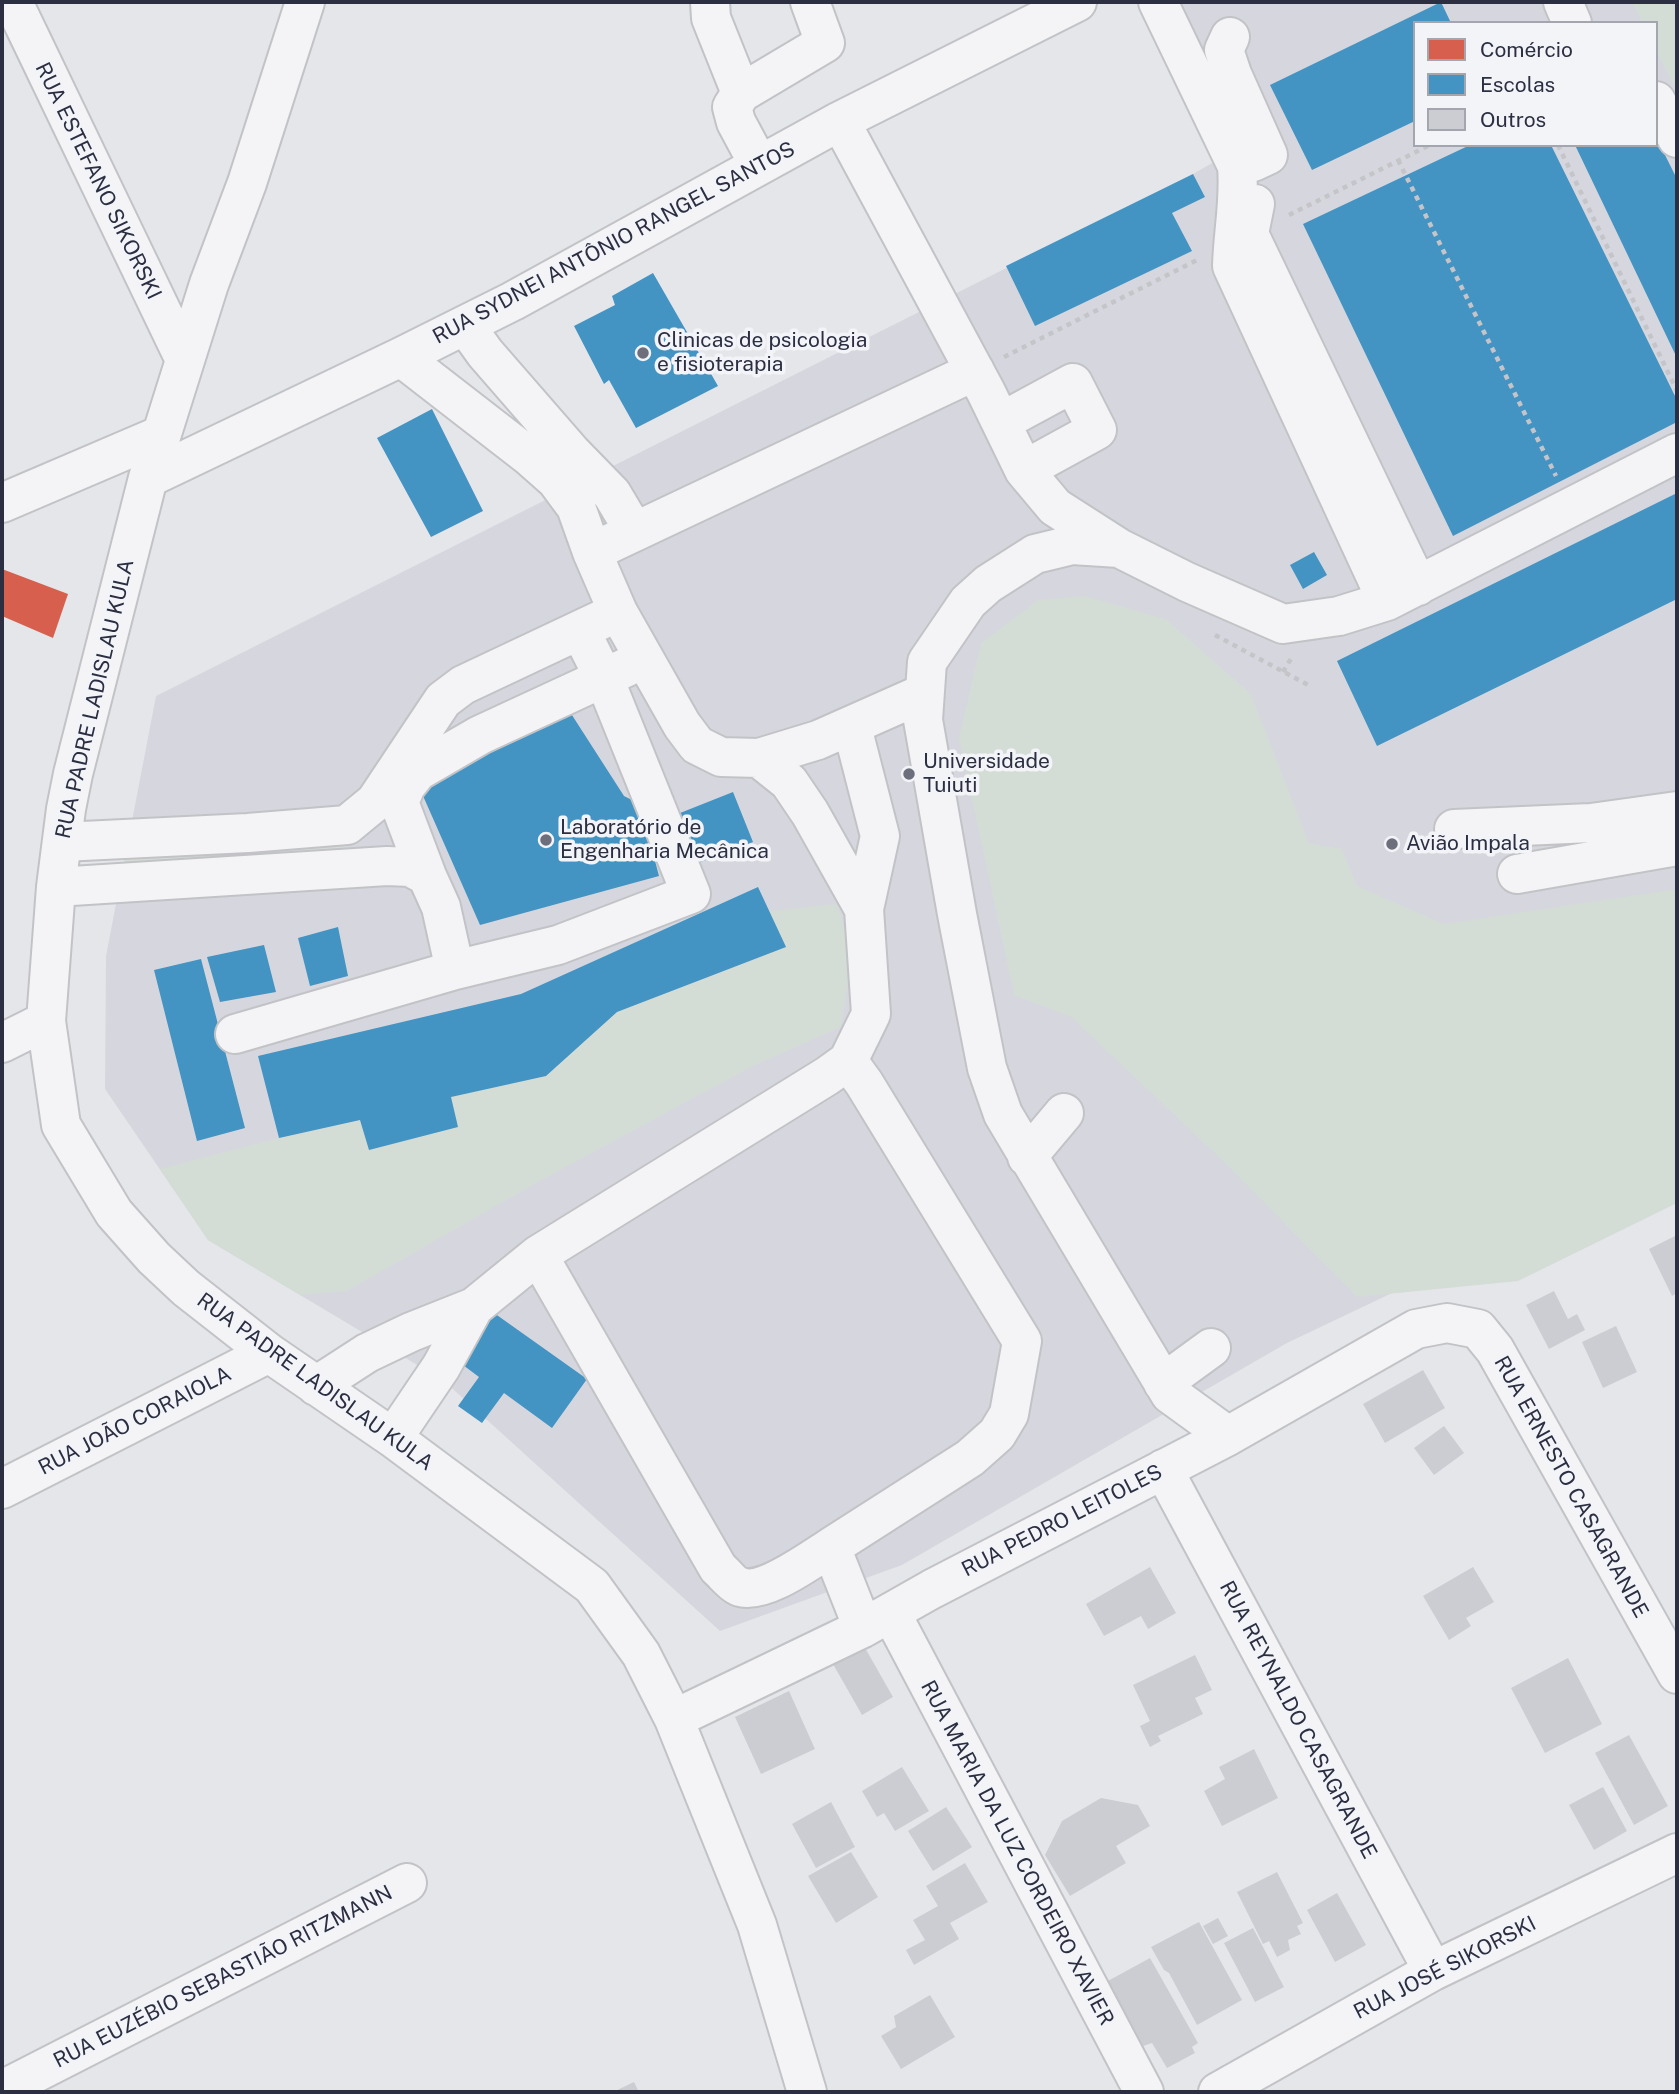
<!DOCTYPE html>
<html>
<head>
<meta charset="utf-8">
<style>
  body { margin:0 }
  #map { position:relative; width:1679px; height:2094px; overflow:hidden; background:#e5e6ea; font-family:"Public Sans",sans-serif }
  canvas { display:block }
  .frame { position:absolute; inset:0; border:4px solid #2c2f42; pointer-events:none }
  .legend { position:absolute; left:1413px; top:21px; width:245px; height:126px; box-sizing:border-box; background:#f3f4f8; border:2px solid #a3a5af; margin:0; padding:9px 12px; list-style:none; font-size:21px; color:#2c2f42 }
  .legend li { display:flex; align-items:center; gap:14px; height:35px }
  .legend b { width:35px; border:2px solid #a3a5af }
</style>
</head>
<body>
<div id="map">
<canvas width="1679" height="2094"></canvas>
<div class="frame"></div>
<ul class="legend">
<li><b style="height:19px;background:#d6604d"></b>Comércio</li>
<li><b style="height:19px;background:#4393c3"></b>Escolas</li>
<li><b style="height:19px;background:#cccdd2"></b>Outros</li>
</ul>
</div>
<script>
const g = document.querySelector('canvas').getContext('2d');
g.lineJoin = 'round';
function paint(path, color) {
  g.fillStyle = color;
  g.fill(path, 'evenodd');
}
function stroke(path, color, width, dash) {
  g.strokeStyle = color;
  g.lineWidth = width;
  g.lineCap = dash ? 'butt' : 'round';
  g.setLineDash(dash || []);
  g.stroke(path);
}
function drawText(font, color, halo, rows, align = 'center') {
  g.font = font + ' "Public Sans",sans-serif';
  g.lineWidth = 7;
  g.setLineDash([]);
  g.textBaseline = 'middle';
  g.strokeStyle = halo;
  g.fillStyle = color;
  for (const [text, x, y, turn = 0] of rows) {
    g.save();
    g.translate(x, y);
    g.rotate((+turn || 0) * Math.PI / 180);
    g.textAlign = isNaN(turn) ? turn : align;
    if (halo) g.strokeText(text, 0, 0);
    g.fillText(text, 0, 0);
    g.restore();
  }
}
const built = new Path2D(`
  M1150 2H1677V1146L1592 1198 1287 1343 902 1565 720 1631 444 1381 208 1240 105 1089 106 956 156 696 1193 174 1226 155ZM1415 23H1656V145H1415Z`);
const green = new Path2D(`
  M1632 2H1677V92L1656 50V23H1642Z
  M1085 596 1166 619 1251 694 1309 843 1342 849 1357 886 1444 924 1677 889V1203L1518 1281 1357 1297 1224 1162 1071 1017 1014 995 959 738 981 643 1038 600Z
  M347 842 350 850 123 871 126 851Z
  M837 904 853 955 841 1027 753 1066 540 1181 347 1291 300 1295 208 1240 160 1169 279 1138 360 1120 369 1150 451 1097 617 1012 786 947 769 911Z`);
const shops = new Path2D(`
  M2 569 68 594 53 638 2 616Z`);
const schools = new Path2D(`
  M1441 2 1451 23H1415V121L1312 170 1270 85Z
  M1656 137 1677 179V358L1575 145H1656Z
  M1470 145H1551L1677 400V422L1453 536 1303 224Z
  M1193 174 1205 197 1172 213 1192 251 1035 326 1006 266Z
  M653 273 718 386 636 428 609 380 604 384 574 326 615 305 612 296Z
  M432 409 483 511 431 537 377 438Z
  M1677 493V599L1377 746 1337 661Z
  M1314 552 1327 575 1303 589 1290 565Z
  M570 712 624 796 640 804 659 876 480 925 420 789Z
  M733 792 753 842 690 866 670 817Z
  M758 887 786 947 617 1012 546 1076 451 1097 458 1127 369 1150 360 1120 279 1138 258 1056 521 994Z
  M338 927 348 976 310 986 298 938Z
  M264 945 276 992 220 1002 207 957Z
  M201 959 245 1128 197 1141 154 970Z
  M494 1313 587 1379 552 1428 504 1393 482 1423 458 1406 479 1377 459 1362Z`);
const building = new Path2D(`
  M1677 1235V1293L1672 1296 1649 1249Z
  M1554 1291 1568 1319 1577 1314 1585 1330 1549 1349 1526 1305Z
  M1616 1326 1637 1372 1603 1388 1582 1342Z
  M1423 1370 1445 1408 1385 1443 1363 1404Z
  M1444 1426 1464 1453 1434 1475 1414 1448Z
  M1150 1567 1176 1613 1148 1629 1141 1616 1104 1636 1086 1604Z
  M1473 1567 1494 1602 1466 1618 1471 1626 1449 1640 1423 1596Z
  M864 1646 893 1697 862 1715 833 1664Z
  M1195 1655 1212 1690 1195 1698 1203 1714 1158 1736 1161 1741 1150 1747 1140 1726 1150 1721 1133 1685Z
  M1568 1658 1602 1724 1545 1753 1511 1688Z
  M789 1691 815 1749 761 1774 735 1717Z
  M1629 1735 1668 1806 1634 1825 1595 1753Z
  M1254 1749 1278 1798 1222 1826 1204 1791 1225 1779 1219 1767Z
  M902 1767 929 1811 895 1831 884 1813 877 1817 862 1791Z
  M1603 1787 1627 1831 1594 1850 1569 1805Z
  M1101 1798 1138 1805 1150 1826 1116 1846 1126 1863 1070 1896 1045 1855 1062 1821Z
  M831 1802 855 1847 816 1868 792 1824Z
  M946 1807 972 1847 933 1871 908 1831Z
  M851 1852 878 1897 836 1923 808 1876Z
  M965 1863 988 1902 950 1923 959 1939 914 1965 906 1950 925 1940 913 1920 938 1906 926 1886Z
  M1277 1872 1303 1923 1297 1926 1301 1934 1288 1940 1290 1950 1277 1957 1269 1941 1263 1944 1237 1892Z
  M1337 1893 1366 1945 1335 1962 1307 1910Z
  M1218 1918 1228 1936 1213 1944 1203 1926Z
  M1199 1922 1242 2000 1197 2025 1169 1973 1164 1970 1151 1947Z
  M1253 1928 1284 1987 1255 2002 1224 1943Z
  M1150 1958 1198 2043 1192 2047 1195 2053 1167 2068 1152 2043 1143 2046 1106 1982Z
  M930 1995 955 2037 901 2069 881 2036 896 2027 894 2016Z
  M634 2082 639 2092H613Z`);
const path = new Path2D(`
  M1558 145 1677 391
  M1398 160 1556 476
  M1289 215 1430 145
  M1004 357 1199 259
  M1215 635 1310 686
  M1283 672 1292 657`);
const minor = new Path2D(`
  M13 2 185 360
  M305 2 247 183 209 284 148 478 73 774 66 809 56 887 46 1021 61 1125 114 1213 154 1258 186 1288 269 1353 393 1438 592 1586 641 1654 674 1719 757 1925 807 2092
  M710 2 711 18 741 93
  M1158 2 1237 166C1240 201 1233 231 1232 266L1387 601
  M1563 2 1572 23
  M1230 37 1224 50 1232 74 1268 155 1253 162
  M1656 101 1677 138
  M840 121 986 392 1024 470 1055 507 1119 548 1187 582 1283 624 1339 616 1387 601 1677 453
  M759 165 736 122 732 107 741 93 825 43 810 2
  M1255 204 1249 234 1418 586
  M465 325 485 353 572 453 612 494 634 531
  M1001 422 1073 383 1097 430 1024 470
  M148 478 401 357 513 301 840 121 1077 2
  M2 503 161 435
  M1119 548 1072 545 1035 554 988 584 968 602 927 662 923 720 957 914 987 1068 1003 1114 1170 1394 1228 1436
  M592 552 975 371
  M852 727 880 836 864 909
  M759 758 818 740 924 693
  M401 798 406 786 418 771 480 735 627 667
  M399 802 427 876 441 907 455 970 558 945 691 894 604 678 580 630
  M1454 829 1591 823 1677 811
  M62 842 248 833 347 825 375 802 443 700 463 685 603 619
  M1517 874 1677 846
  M56 887 387 866 410 867 427 876
  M235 1034 455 970
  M2 1043 46 1021
  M848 1061 864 1083 1022 1341 1009 1414 997 1434 970 1458 831 1547 863 1628
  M1027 1157 1064 1113
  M538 1255 718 1568C724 1573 731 1583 738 1586 761 1597 812 1559 831 1547
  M1163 1383 1211 1348
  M316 1386 367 1353 411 1332 474 1307 538 1255 827 1076 848 1061 871 1014 864 909 810 813 789 782 759 758 721 757 697 745 682 725 618 612 592 552 576 507 556 480 530 457 401 357
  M393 1438 441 1367 474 1307
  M1163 1469 1433 1971
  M2 1489 269 1353
  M891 1613 1144 2092
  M674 1719 863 1628 932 1589 1228 1436 1416 1329 1447 1323 1478 1329 1495 1350 1677 1674
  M2 2090 407 1883
  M1218 2092 1433 1971 1677 1853`);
const markers = [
  [643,353,7,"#6d6f7d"],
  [909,774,7,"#6d6f7d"],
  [546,840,7,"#6d6f7d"],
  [1392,844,7,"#6d6f7d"]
];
const streetNames = [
  ["RUA ESTEFANO SIKORSKI",98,181,64],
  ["RUA SYDNEI ANTÔNIO RANGEL SANTOS",614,243,-28],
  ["RUA PADRE LADISLAU KULA",95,699,-77],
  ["RUA PADRE LADISLAU KULA",315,1382,36],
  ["RUA JOÃO CORAIOLA",135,1421,-27],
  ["RUA ERNESTO CASAGRANDE",1571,1487,61],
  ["RUA PEDRO LEITOLES",1062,1521,-27],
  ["RUA REYNALDO CASAGRANDE",1298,1720,62],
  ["RUA MARIA DA LUZ CORDEIRO XAVIER",1017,1853,62],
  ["RUA JOSÉ SIKORSKI",1445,1968,-27],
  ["RUA EUZÉBIO SEBASTIÃO RITZMANN",223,1977,-27]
];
const poiNames = [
  ["Clinicas de psicologia",657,341],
  ["e fisioterapia",657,365],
  ["Universidade",923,762],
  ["Tuiuti",923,786],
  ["Laboratório de",560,828],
  ["Engenharia Mecânica",560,852],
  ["Avião Impala",1406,844]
];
paint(built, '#d6d7de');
paint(green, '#d4dcd6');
paint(shops, '#d6604d');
paint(schools, '#4393c3');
paint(building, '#cccdd2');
stroke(minor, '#c2c3c6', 42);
stroke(path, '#c4c4c9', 4.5, [5, 5]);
stroke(minor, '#f4f4f6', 38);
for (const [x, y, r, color] of markers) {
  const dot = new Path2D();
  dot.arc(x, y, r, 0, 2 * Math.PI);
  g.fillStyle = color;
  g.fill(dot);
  stroke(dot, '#f3f4f8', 2.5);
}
drawText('21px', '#2c2f42', '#f3f4f8', streetNames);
drawText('21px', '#2c2f42', '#f3f4f8', poiNames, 'left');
</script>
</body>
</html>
